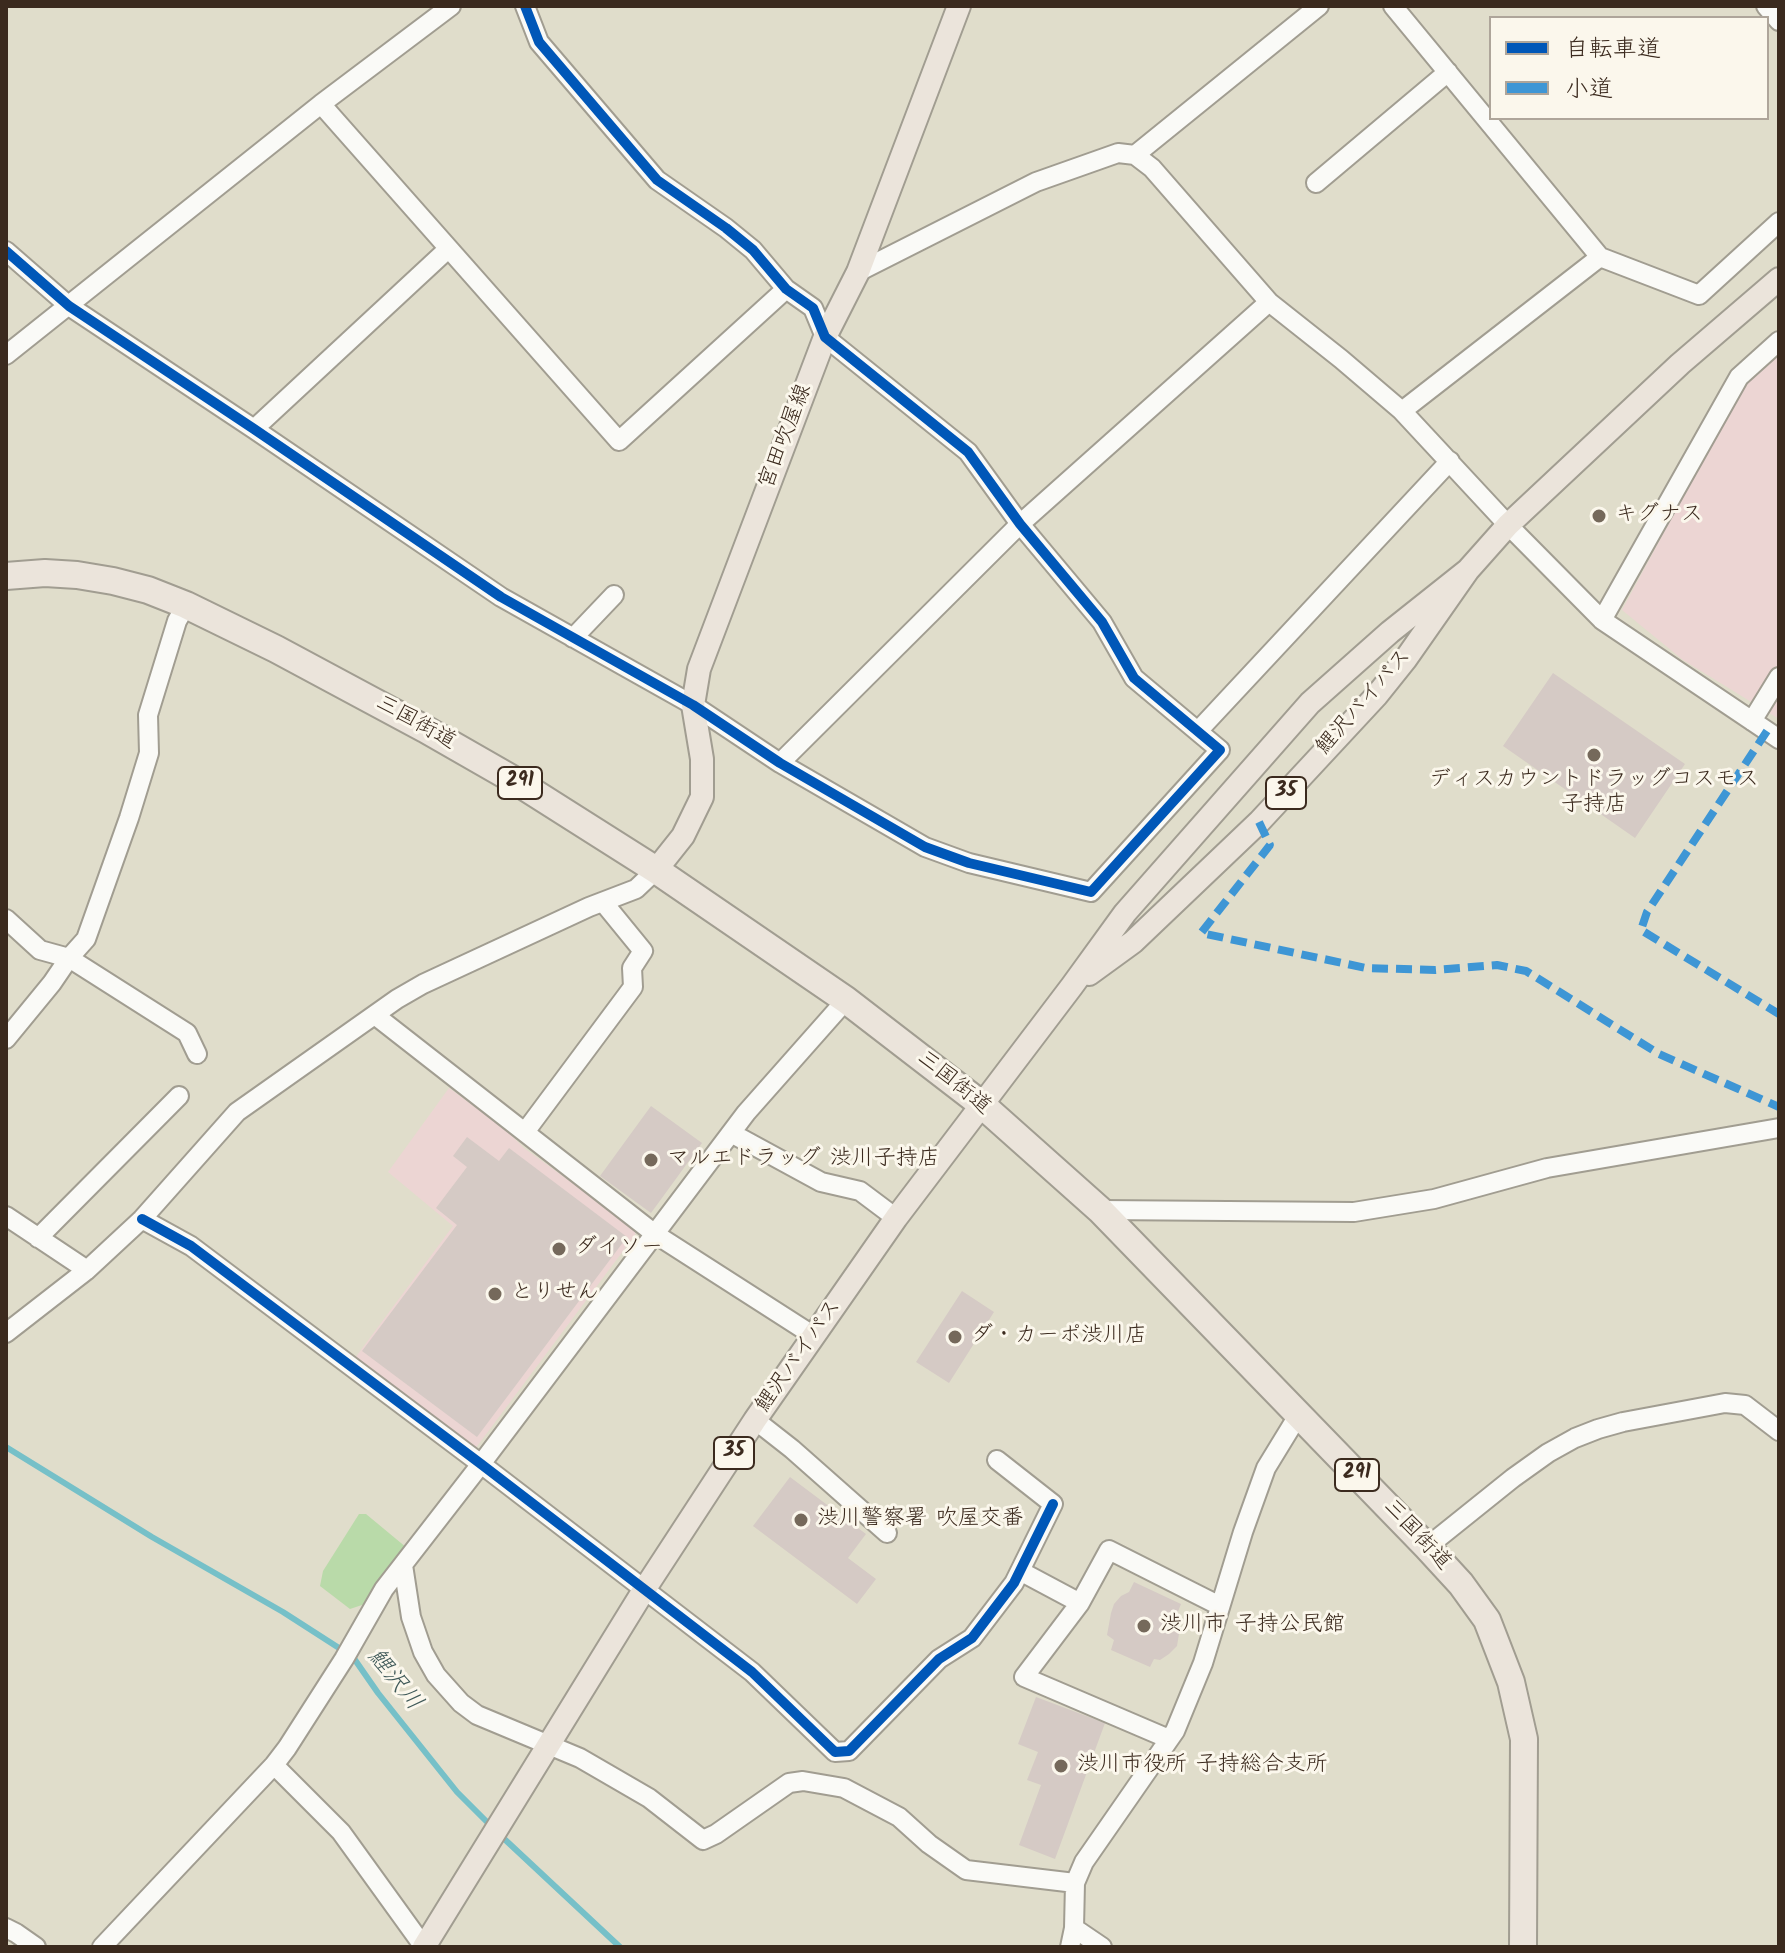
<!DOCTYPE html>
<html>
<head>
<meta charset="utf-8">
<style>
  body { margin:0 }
  #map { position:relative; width:1785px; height:1953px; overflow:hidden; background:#e0ddcb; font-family:Kalam,"Klee One",sans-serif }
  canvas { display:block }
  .frame { position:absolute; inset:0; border:8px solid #3b2a1e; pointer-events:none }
  .legend { position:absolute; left:1489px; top:16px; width:280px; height:104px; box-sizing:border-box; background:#fbf7ec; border:2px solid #aea59a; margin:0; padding:10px 14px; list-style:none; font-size:24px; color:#3b2a1e }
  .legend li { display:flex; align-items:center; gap:16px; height:40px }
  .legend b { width:40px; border:2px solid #aea59a }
</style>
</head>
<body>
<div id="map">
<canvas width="1785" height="1953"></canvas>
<div class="frame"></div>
<ul class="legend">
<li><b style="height:10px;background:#0057b8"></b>自転車道</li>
<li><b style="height:10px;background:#3e96d5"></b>小道</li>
</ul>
</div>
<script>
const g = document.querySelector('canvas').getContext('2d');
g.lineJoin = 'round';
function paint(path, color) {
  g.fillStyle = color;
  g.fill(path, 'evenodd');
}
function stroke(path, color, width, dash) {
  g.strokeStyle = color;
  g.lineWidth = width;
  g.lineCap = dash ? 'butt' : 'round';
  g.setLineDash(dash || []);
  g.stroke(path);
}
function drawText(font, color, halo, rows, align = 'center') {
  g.font = font + ' Kalam,"Klee One",sans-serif';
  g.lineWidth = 6;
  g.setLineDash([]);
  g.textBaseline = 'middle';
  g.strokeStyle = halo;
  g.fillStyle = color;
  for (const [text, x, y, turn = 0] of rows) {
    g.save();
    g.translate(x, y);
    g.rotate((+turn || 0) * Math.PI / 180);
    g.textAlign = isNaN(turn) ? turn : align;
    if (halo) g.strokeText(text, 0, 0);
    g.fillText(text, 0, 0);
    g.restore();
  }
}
const built = new Path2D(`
  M1779 352V719L1683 660 1622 610 1743 386Z
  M449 1088 504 1128 524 1148 636 1229 635 1235 475 1449 355 1358 453 1226 388 1172Z`);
const green = new Path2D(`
  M359 1514H366L407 1548 365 1604 350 1609 320 1586 323 1571Z`);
const stream = new Path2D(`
  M6 1447 152 1537 283 1612 353 1657 378 1693 457 1792 491 1826
  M499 1834 620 1947`);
const building = new Path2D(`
  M1553 673 1685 764 1635 838 1503 746Z
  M651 1106 702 1143 651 1213 600 1176Z
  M467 1137 499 1161 509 1148 627 1237 477 1437 362 1351 457 1225 436 1208 467 1167 453 1156Z
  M962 1291 994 1312 949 1383 916 1362Z
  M790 1477 866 1534 848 1558 876 1579 857 1604 753 1526Z
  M1134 1582 1181 1604 1177 1614 1180 1628 1177 1646 1169 1654 1160 1660 1154 1659 1150 1667 1111 1650 1114 1640 1107 1635 1111 1613 1114 1604 1121 1596 1129 1592Z
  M1036 1697 1105 1723 1055 1859 1019 1845 1041 1785 1027 1780 1038 1752 1018 1744Z`);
const minor = new Path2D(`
  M1393 6 1600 257 1699 295 1779 222
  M1766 6 1779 21
  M321 104 619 441 786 289
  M1135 155 1319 6
  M1316 183 1448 72
  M6 251 69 306 254 429 501 597 693 705 780 763 925 847 969 863 1091 892 1220 750 1134 678 1102 622 1020 524 968 452 825 337 813 308 786 289 753 250 726 228 657 180 539 42 525 6
  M858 272 1036 182 1118 153 1135 155 1152 168 1269 302 1341 359 1402 411 1508 525 1602 620 1779 739
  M6 355 321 104 451 6
  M1402 411 1600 257
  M254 429 448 249
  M1602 620 1739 377 1779 341
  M573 638 614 595
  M1752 721 1779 677
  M1198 731 1450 461
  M780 763 1020 524 1269 302
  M6 919 40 950 69 958 187 1033 197 1054
  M376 1016 655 1234 814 1336
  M6 1039 52 983 69 958 86 939 129 818 149 753 148 715 177 621 186 605
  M525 1132 633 987 632 968 643 951 603 902
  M731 1133 821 1182 860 1191 896 1218
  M1100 1210 1354 1212 1434 1199 1547 1168 1779 1128
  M6 1216 87 1270
  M142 1219 191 1246 481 1464 752 1672 835 1752 849 1751 939 1659 972 1638 1014 1583 1053 1504 997 1460
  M38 1238 179 1096
  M6 1333 87 1270 142 1219 237 1112 397 999 423 984 589 907 636 889 656 870
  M755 1420 792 1449 887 1533
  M1427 1547 1513 1478 1548 1453 1575 1438 1598 1429 1623 1422 1725 1403 1745 1405 1779 1431
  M403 1565 411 1617 423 1652 436 1675 461 1703 477 1715 580 1758 649 1798 703 1840 716 1834 789 1783 803 1781 844 1788 899 1817 929 1844 966 1870 1075 1883
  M1020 1571 1080 1603
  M1169 1739 1024 1677 1080 1603 1109 1550 1220 1606
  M274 1765 341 1832 424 1947
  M6 1928 16 1933 36 1947
  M1074 1928 1102 1947
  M102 1947 274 1765 287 1748 344 1659 384 1589 481 1464 746 1113 846 1000
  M1070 1947 1074 1928 1075 1883 1084 1862 1175 1731 1203 1663 1243 1532 1266 1468 1299 1414`);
const major = new Path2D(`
  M656 870 683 836 702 797V759L693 705 699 669 825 337 858 272 959 6
  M1089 974 1133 942 1259 822 1377 695 1405 660 1468 570 1508 525 1680 364 1779 279
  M424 1947 644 1590 755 1420 896 1218 1072 986 1125 913 1310 703 1390 632 1468 570`);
const highway = new Path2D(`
  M6 576 45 573 77 575 113 581 148 590 186 605 276 649 425 729 514 780 656 870 846 1000 981 1104 1100 1210 1427 1547 1461 1584 1487 1620 1511 1682 1524 1739 1523 1947`);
const quiet = new Path2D(`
  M1767 731 1647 912 1641 930 1779 1014
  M1259 822 1270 845 1201 933 1366 968 1435 970 1497 965 1526 971 1659 1054 1779 1107`);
const cycleway = new Path2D(`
  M6 251 69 306 254 429 501 597 693 705 780 763 925 847 969 863 1091 892 1220 750 1134 678 1102 622 1020 524 968 452 825 337 813 308 786 289 753 250 726 228 657 180 539 42 525 6
  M142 1219 191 1246 481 1464 752 1672 835 1752 849 1751 939 1659 972 1638 1014 1583 1053 1504`);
const markers = [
  [1599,516,8,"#75695b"],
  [1594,755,8,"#75695b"],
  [651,1160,8,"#75695b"],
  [559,1249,8,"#75695b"],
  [495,1294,8,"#75695b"],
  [955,1337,8,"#75695b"],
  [801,1520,8,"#75695b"],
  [1144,1626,8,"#75695b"],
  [1061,1766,8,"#75695b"]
];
const shields = [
  [520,783,44],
  [1286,793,40],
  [734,1453,40],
  [1357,1475,44]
];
const shieldNames = [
  ["291",520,783],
  ["35",1286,793],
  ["35",734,1453],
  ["291",1357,1475]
];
const streetNames = [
  ["宮田吹屋線",787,437,-69],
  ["鯉沢バイパス",1365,703,-49],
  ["三国街道",415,724,29],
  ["三国街道",953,1084,39],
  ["鯉沢バイパス",800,1357,-55],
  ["三国街道",1416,1536,47]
];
const poiNames = [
  ["キグナス",1615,516],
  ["ディスカウントドラッグコスモス",1594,781,"center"],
  ["子持店",1594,806,"center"],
  ["マルエドラッグ 渋川子持店",667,1160],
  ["ダイソー",575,1249],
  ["とりせん",511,1294],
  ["ダ・カーポ渋川店",971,1337],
  ["渋川警察署 吹屋交番",817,1520],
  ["渋川市 子持公民館",1160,1626],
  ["渋川市役所 子持総合支所",1077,1766]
];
const waterNames = [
  ["鯉沢川",393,1681,51]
];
paint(built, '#ecd5d3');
paint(green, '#b9daa9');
stroke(stream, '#76c0c8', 6);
paint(building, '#d5cac5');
stroke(minor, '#a19d91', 22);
stroke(major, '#a19d91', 26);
stroke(highway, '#a19d91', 30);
stroke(minor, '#fafaf7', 18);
stroke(major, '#ebe4db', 22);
stroke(highway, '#ebe4db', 26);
stroke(quiet, '#3e96d5', 8, [16, 8]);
stroke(cycleway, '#0057b8', 10);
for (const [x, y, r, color] of markers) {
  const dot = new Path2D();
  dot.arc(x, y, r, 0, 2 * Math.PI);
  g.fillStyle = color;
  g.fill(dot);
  stroke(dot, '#fbf7ec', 3);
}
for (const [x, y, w] of shields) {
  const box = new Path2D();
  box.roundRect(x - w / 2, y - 16, w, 32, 6);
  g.fillStyle = '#fbf7ec';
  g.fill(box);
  stroke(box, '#3b2a1e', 2);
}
drawText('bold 20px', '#3b2a1e', null, shieldNames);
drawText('22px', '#3b2a1e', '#fbf7ec', streetNames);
drawText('22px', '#3b2a1e', '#fbf7ec', poiNames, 'left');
drawText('italic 24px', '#405a59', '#fbf7ec', waterNames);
</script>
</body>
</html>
